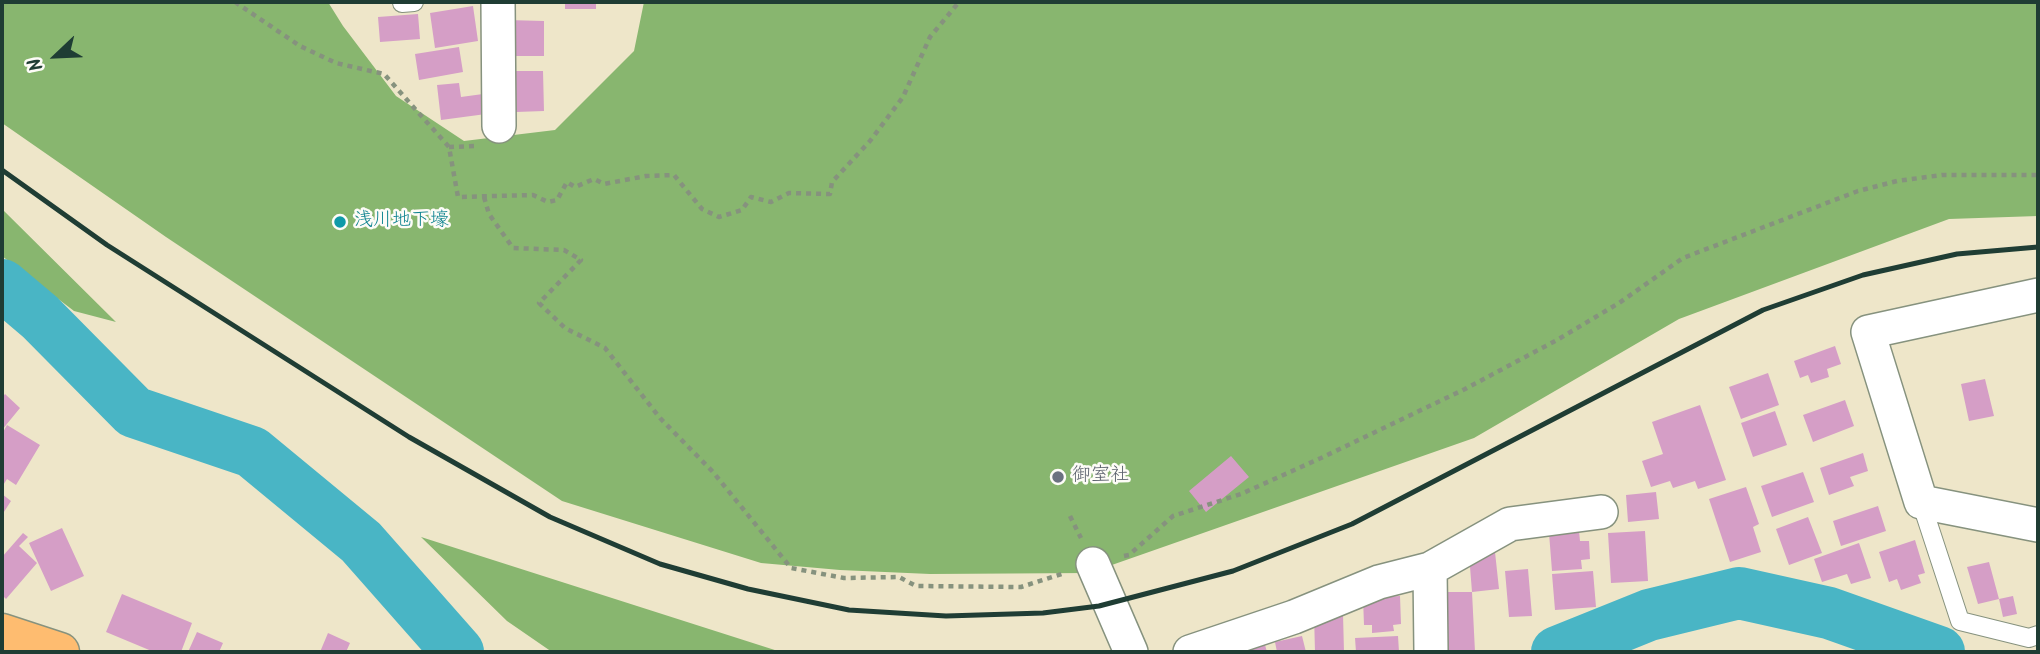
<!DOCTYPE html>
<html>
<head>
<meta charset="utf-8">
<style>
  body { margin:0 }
  #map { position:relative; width:2040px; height:654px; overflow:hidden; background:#eee6c9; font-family:Kalam,sans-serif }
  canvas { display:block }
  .frame { position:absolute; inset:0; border:4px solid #1f3d34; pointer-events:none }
  .north { position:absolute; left:21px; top:21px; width:70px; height:70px; -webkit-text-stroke:5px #fdfcf7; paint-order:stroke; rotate:247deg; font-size:19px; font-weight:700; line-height:28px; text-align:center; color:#1f3d34 }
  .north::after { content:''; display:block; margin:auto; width:24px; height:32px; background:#1f3d34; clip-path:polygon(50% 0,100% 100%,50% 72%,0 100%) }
</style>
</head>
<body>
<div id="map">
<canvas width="2040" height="654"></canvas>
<div class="frame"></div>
<div class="north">N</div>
</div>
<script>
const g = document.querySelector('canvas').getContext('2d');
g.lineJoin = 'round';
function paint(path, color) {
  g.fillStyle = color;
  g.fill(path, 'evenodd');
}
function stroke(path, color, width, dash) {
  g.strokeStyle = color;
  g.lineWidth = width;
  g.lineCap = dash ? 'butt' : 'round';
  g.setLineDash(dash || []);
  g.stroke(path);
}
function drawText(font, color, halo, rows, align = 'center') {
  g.font = font + ' Kalam,"Klee One",sans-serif';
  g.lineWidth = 5;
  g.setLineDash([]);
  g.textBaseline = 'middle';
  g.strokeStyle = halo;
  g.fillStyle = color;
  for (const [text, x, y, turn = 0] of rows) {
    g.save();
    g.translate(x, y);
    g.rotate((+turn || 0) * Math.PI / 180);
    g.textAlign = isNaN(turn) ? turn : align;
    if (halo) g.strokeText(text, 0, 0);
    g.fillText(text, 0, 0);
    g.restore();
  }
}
const forest = new Path2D(`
  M2 2H328L343 26 396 96 464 141 555 130 634 51 644 2H2038V216L1949 219 1679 319 1474 438 1089 573 930 574 840 570 761 563 562 501 166 237 2 123Z
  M2 209 116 322 74 311 2 256Z
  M421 537 781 652H552L507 621Z`);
const river = new Path2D(`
  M2 285 40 317 134 412 252 452 361 542 458 652
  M1557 652 1649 615 1739 593 1829 613 1939 652`);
const building = new Path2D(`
  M565 2H596V9H565Z
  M473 6 478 41 435 48 430 13Z
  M418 14 420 39 380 42 378 17Z
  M507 20 544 21V56H507Z
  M459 47 463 72 419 80 415 54Z
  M506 71H543L544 111 516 112V96H507Z
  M459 83 461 97 483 94 486 114 441 120 437 85Z
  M1835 346 1841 364 1827 369 1829 377 1811 383 1808 375 1800 378 1794 361Z
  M1768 373 1779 405 1741 419 1729 387Z
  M1985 379 1994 416 1969 421 1961 384Z
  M5 394 20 408 2 430V398Z
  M1845 400 1854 426 1813 442 1803 415Z
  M1700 405 1726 480 1698 489 1695 481 1673 488 1670 481 1651 487 1642 461 1663 454 1652 422Z
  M1775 411 1787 445 1753 457 1741 423Z
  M7 425 40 445 16 485 7 479 2 487V434Z
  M1863 453 1868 471 1850 477 1854 486 1829 495 1820 468Z
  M1231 456 1249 477 1206 512 1189 491Z
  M1803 472 1814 502 1772 517 1761 486Z
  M1746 487 1759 524 1753 527 1761 552 1730 562 1709 499Z
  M1656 492 1659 519 1628 522 1626 495Z
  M2 494 11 501 2 515Z
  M1878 506 1886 531 1841 546 1833 521Z
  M1808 517 1822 553 1789 565 1776 529Z
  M62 528 84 576 51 591 29 543Z
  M1579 531 1580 541H1589L1590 559 1581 560 1582 569 1552 571 1549 533Z
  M1645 531 1648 581 1611 583 1608 533Z
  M23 533 28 537 19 546 37 563 6 599 2 595V557Z
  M1915 540 1925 573 1918 575 1921 583 1901 590 1897 579 1889 582 1879 552Z
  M1859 543 1871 578 1851 584 1847 574 1822 582 1814 559Z
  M1495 552 1499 589 1472 592 1469 554Z
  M1989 562 1999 599 2013 596 2017 614 2003 617 1999 599 1978 604 1967 567Z
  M1528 569 1532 616 1509 617 1505 571Z
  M1593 571 1596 607 1555 610 1552 574Z
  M1439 592H1472L1475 652H1442Z
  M122 594 192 623 181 652H154L106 632Z
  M1400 596 1401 624 1393 625 1394 631 1372 633V625H1364L1363 598Z
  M1314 614H1343L1344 652H1315Z
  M197 632 223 643 219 652H188Z
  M328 633 350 643 346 652H320Z
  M1302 636 1306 652H1277L1275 642Z
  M1398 636 1399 652H1356L1355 638Z
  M1265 645 1267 652H1235V651Z`);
const path = new Path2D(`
  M235 2 300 46 336 63 384 74 449 147 458 197 533 195 548 202 557 200 567 182 575 187 594 179 604 184 646 176 674 175 702 209 719 217 742 210 751 197 771 202 789 193 830 194 832 182 870 141 903 97 930 37 959 2
  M449 147 476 146
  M484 197 489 214 513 248 564 250 581 260 539 303 565 328 605 348 660 418 713 472 791 568 844 578 899 577 916 586 1021 587 1065 573
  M1070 516 1081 538
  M1124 556 1129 555 1173 516 1241 494 1321 458 1465 389 1557 340 1619 303 1683 258 1858 191 1897 181 1942 175H2038`);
const lane = new Path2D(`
  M402 3 414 2
  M1921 502 1960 621 2029 638 2038 635`);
const street = new Path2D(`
  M498 2 499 126
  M2038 295 1868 332 1921 502 2038 525
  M1093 564 1131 652
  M1190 652 1294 617 1379 582 1430 569
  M1431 652 1430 569 1510 524 1601 512`);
const highway = new Path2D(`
  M2 633 60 652`);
const rail = new Path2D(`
  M2 170 107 245 409 437 550 517 660 564 748 589 849 610 946 616 1043 613 1099 606 1233 571 1352 524 1763 310 1863 275 1957 254 2038 247`);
const markers = [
  [340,222,7,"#0f9aa8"],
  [1058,477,7,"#6b7280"]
];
const cultureNames = [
  ["浅川地下壕",354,222]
];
const worshipNames = [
  ["御室社",1072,477]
];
paint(forest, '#88b66f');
stroke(river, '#49b5c5', 52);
paint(building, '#d59ec6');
stroke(lane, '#86927e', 20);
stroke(street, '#86927e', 36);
stroke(highway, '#86927e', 41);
stroke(path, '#86927e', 4.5, [5, 5]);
stroke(lane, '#fff', 18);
stroke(street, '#fff', 33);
stroke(highway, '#febc70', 38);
stroke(rail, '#1f3d34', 5);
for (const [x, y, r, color] of markers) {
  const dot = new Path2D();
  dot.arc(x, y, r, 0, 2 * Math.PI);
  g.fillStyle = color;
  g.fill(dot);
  stroke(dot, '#fdfcf7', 2.5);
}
drawText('19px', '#0d838f', '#fdfcf7', cultureNames, 'left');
drawText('19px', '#5b616d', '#fdfcf7', worshipNames, 'left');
</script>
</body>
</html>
